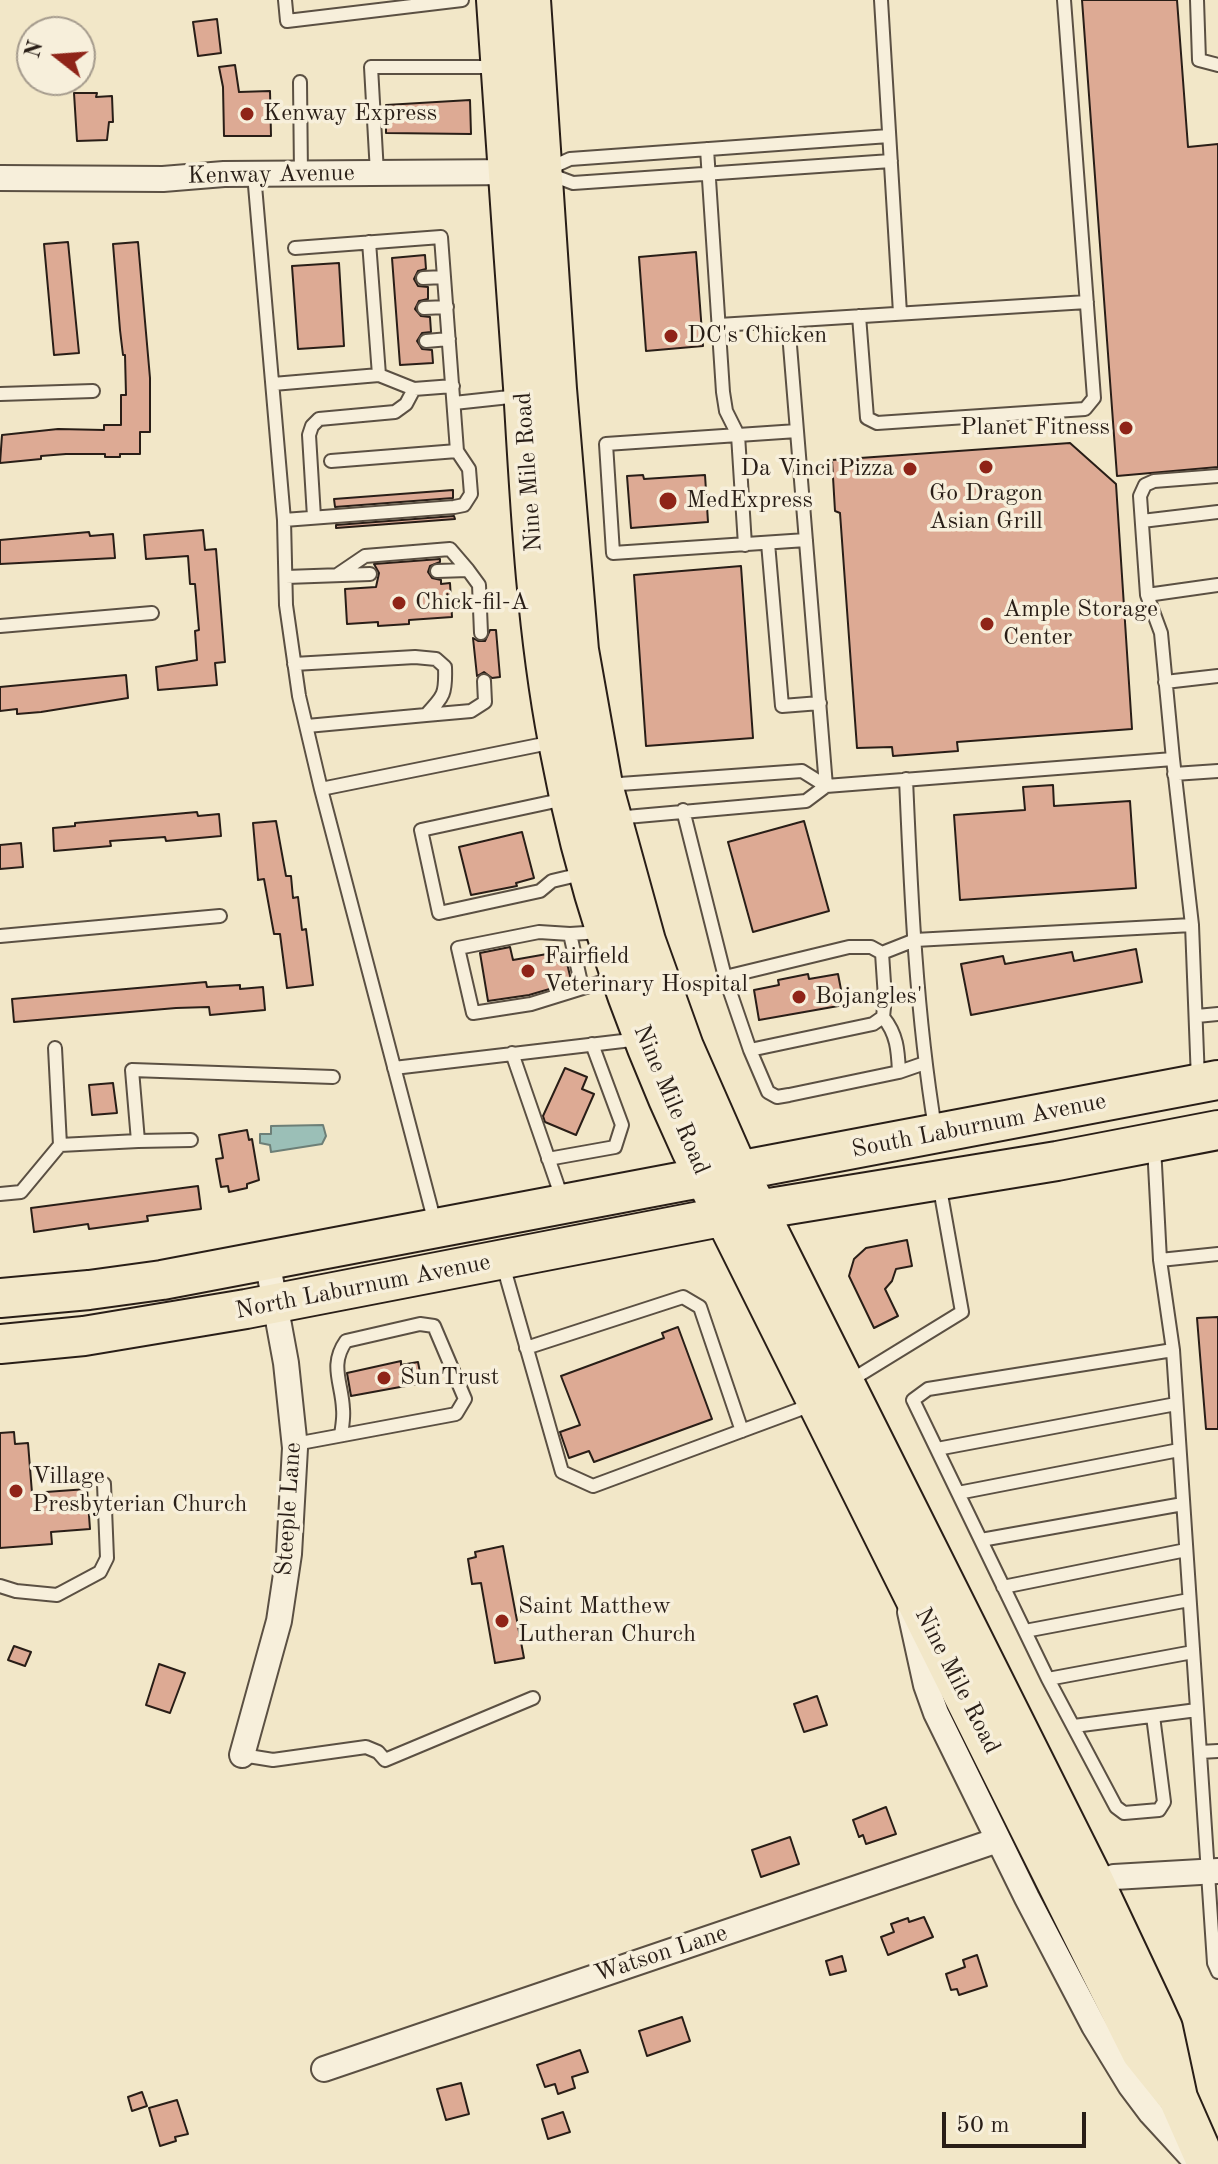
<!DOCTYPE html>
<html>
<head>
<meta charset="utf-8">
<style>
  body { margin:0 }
  #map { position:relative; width:1218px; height:2164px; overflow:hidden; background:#f2e7c8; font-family:"Old Standard TT",serif }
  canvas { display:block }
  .north { position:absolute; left:16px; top:16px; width:80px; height:80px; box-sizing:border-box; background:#f7efdb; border:2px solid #a59b8d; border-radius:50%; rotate:287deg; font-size:22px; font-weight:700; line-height:32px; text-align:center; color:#291e17 }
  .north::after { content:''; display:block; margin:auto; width:28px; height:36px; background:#8f2418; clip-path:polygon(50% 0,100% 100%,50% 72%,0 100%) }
  .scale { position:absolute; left:942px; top:2112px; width:144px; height:36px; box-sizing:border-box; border:4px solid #291e17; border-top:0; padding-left:10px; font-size:24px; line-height:28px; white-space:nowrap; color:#291e17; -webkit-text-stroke:6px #f7efdb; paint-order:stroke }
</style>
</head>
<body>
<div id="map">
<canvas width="1218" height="2164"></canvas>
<div class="north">N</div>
<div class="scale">50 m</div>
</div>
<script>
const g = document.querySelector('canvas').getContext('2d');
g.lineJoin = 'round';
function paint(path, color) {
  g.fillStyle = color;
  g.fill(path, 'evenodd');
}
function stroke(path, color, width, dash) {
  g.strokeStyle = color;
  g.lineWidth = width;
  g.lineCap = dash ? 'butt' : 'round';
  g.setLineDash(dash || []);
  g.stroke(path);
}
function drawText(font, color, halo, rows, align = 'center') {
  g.font = font + ' "Old Standard TT",serif';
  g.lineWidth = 7;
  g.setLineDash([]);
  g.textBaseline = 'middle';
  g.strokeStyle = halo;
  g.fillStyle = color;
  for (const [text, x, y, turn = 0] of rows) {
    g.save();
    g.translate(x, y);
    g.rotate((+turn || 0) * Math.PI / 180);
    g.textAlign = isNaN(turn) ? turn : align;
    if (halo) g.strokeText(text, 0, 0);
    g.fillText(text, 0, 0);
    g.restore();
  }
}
const water = new Path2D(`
  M323 1125 326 1136 322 1144 271 1152 270 1145 260 1143V1134H271V1126Z`);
const building = new Path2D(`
  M1082 0H1177L1188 147 1218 144V467L1117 476Z
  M217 19 221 53 198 56 193 22Z
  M235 65 239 92 270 91 271 136H224L223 87 219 67Z
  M74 93H97L96 97 112 96 113 122H109L107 140 77 141Z
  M470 100 471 134 386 133V105Z
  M68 242 79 353 54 355 44 244Z
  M138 242 150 378V432H140V454H120V457H105V454H66L41 456V459L0 463 2 435 58 429 104 430V425H121V395H126L125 355H123L120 330 113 244Z
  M696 252 703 346 646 351 639 257Z
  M425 255 426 269 418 271 414 279 418 286 428 287V299L419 301 415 309 421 316 430 317 431 332 422 333 417 341 422 349 432 350 433 363 400 365 392 258Z
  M339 263 344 346 298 349 292 266Z
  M1070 443 1116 484 1132 729 957 742 958 751 893 756 892 747 857 748 840 513 835 511 832 460Z
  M643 475 644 479 705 475 708 522 631 528 627 476Z
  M453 490V498L335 507 334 499Z
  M454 516 455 519 336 528V525Z
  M203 530 205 550 216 549 225 662 215 663 217 685 158 690 156 667 197 660 195 631 199 630 195 584H190L188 556 146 559 144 535Z
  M89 532 90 536 113 534 115 558 0 564V540Z
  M440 559V562L430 566 428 572 432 578 441 580V584L450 583 452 617 409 620V624L378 626V622L347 624 345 589 376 587 379 573 374 564Z
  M741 566 753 738 646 746 634 575Z
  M490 630H496L500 677 492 678 484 672 477 676 473 638 478 641H485Z
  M126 675 128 698 41 712 17 714V709L0 711V687Z
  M1053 785 1054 806 1130 801 1136 888 960 900 954 815 1025 810 1023 787Z
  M197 812 198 816 219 814 221 836 166 841 165 837 110 841 111 846 54 851 53 828 75 826V823Z
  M276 821 286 876H291L293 898 298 897 302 930 306 929 313 985 287 988 280 934H274L264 879 258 880 253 823Z
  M804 821 829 911 753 932 728 842Z
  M522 832 534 878 516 883 517 886 471 895 459 847Z
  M21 843 23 867 0 869V845Z
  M510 947 513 960 547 954 549 963 566 959 571 980 552 983 553 988 529 995 488 1001 480 953Z
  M1136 949 1142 982 971 1015 961 964 1003 956 1005 964 1072 952 1074 961Z
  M808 974 809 979 838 974 844 1005 759 1020 754 990 779 985 778 980Z
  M206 982 207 987 240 985V989L263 987 265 1010 210 1015 209 1007 176 1008 14 1022 12 999Z
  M565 1068 587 1077 582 1089 594 1094 576 1135 545 1122 543 1116Z
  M113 1083 117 1113 92 1115 89 1085Z
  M247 1130 249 1140 252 1139 259 1180 247 1184V1188L229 1192 228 1186 221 1187 216 1159 223 1158 219 1135Z
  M198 1186 201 1209 147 1216 148 1221 89 1229 88 1224 34 1232 31 1208Z
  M907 1240 912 1266 896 1269 892 1281 885 1289 898 1316 874 1328 849 1276 854 1259 866 1248Z
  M1218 1317V1429H1206L1197 1318Z
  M678 1327 712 1419 594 1462 589 1451 569 1458 560 1432 580 1425 561 1376 664 1338 662 1333Z
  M401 1361V1365L418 1362 422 1383 351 1396 347 1373Z
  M14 1432 15 1444 28 1443 32 1493 87 1489 90 1529 51 1532 52 1544 0 1548V1433Z
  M503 1546 524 1658 495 1663 481 1583 472 1584 468 1559 476 1557 475 1552Z
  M14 1646 31 1652 25 1666 8 1660Z
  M159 1664 185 1673 170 1713 146 1705Z
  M817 1696 827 1725 804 1732 794 1704Z
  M886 1807 896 1834 866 1844 863 1835 859 1837 853 1820Z
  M790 1837 799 1864 761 1877 752 1850Z
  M924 1917 933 1937 888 1955 881 1937 894 1932 891 1924 908 1918 909 1922Z
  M977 1955 987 1986 959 1995 957 1989 951 1990 946 1974 965 1967 963 1960Z
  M842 1956 846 1971 830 1975 826 1961Z
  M682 2017 690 2041 647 2056 639 2031Z
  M580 2050 588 2072 572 2077 575 2088 558 2094 555 2084 545 2087 537 2065Z
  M461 2083 469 2114 446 2120 437 2089Z
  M142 2092 147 2106 132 2111 128 2097Z
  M177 2100 188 2134 175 2137 176 2141 160 2146 149 2108Z
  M563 2112 570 2132 548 2139 542 2119Z`);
const lane = new Path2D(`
  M285 0 287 21 462 0
  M881 0 900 313
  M1197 0 1199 60 1218 65
  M300 82 301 174
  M707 149 723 392 726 411 738 435 745 545
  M548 169 570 159 889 136
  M377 173 371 67H497
  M254 174 284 520 286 605 299 696 321 789 554 742
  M549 174 573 183 891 161
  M369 242 379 375
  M423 278 444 277
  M424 308 447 307
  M859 316 867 418 877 423 1085 409 1094 398 1064 0
  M788 321 826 786
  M719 325 1087 302
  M426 341 449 339
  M273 384 379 375 414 389 453 386
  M0 394 93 391
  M454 403 519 396
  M797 431 606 444 613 553 806 540
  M331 461 457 451
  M314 517 309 435 312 426 319 419 395 412 406 404 414 389
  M284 520 454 507 464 505 471 494 469 469 457 451 441 237 295 248
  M1142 521 1218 512
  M768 543 782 706 820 703
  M437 571 468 570 479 585 481 633
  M337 575 365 556 450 549 468 570
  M286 577 370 574
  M1147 595 1218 585
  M0 626 152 613
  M294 664 415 657 436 659 445 667C446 694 444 696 426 715L307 726
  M1165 682 1218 676
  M426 715 471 711 485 702 484 681
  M1174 774 1218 771
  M906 779C911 895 916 1012 935 1128
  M606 785 802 771 826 786
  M321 789 435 1223
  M565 799 421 830 439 913 540 891 552 881 586 873
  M683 810 725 977 750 1050 768 1092 777 1097 789 1095 899 1072 925 1063
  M615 818 806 801 826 786 1173 759
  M601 932 570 934 539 932 458 948 473 1013 531 1004 618 977
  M570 934 582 987
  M0 936 220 916
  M882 953 915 940 1192 925
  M725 977 849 947H871L882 953 885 998 883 1017 873 1024 750 1050
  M1197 1016 1218 1014
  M883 1017C897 1034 898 1050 899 1072
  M55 1048 60 1145
  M512 1053 562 1198
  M394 1068 640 1039
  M1198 1080 1192 925 1173 759 1161 633 1147 595 1140 496 1145 485 1154 481 1218 476
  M138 1141 191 1140
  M1154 1146 1160 1260 1173 1350 1214 1963 1218 1972
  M548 1159 615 1147 622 1125 592 1044
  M0 1194 21 1192 60 1145 138 1141 132 1070 333 1077
  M1160 1260 1218 1254
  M503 1265 562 1472 593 1486 814 1404
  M526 1348 683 1297 700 1307 742 1431
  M848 1382 962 1312 939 1183
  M295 1444 456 1414 465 1399 434 1326 420 1324 346 1341C329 1365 342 1383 343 1409 344 1418 342 1427 341 1435
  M937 1449 1176 1404
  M958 1493 1179 1450
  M981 1540 1183 1504
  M0 1586 16 1591 57 1595 100 1572 107 1558 104 1484
  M1003 1587 1186 1550
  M1025 1631 1189 1600
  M1048 1679 1193 1652
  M1153 1716 1164 1802 1159 1810 1124 1813 1116 1807 1048 1679 913 1400 928 1389 1173 1350
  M1074 1726 1197 1710
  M1200 1752 1218 1751
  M242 1755 273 1760 366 1747 378 1752 385 1760 533 1698`);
const street = new Path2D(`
  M0 178 163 179 224 174 520 172
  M910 1612 926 1685 936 1713 1027 1898 1094 2026 1130 2085 1151 2113 1197 2163
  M242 1755 279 1621 289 1554 295 1448 286 1363 267 1260
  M1083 1889 1114 1877 1218 1871
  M324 2069 998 1840`);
const primary = new Path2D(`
  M496 0C504 129 514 258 523 387 530 505 536 626 558 742 584 883 631 1021 691 1150L1141 2052 1174 2093
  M531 0 557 389 579 650 603 785 646 941 684 1047 739 1172 1095 1883 1153 2006 1163 2028 1178 2098 1207 2164
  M0 1298 89 1290 162 1280 1218 1080
  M0 1344 84 1336 246 1309 757 1210 1057 1161 1218 1130`);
const markers = [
  [247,114,8,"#8f2418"],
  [671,336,8,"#8f2418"],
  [1126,428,8,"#8f2418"],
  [986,467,8,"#8f2418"],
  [910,469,8,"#8f2418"],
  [668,501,10,"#8f2418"],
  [399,603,8,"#8f2418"],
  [987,624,8,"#8f2418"],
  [528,971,8,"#8f2418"],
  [799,997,8,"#8f2418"],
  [384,1378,8,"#8f2418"],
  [16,1491,8,"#8f2418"],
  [502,1621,8,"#8f2418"]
];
const poiNames = [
  ["Kenway Express",263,114],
  ["DC's Chicken",687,336],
  ["Planet Fitness",1110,428,"right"],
  ["Da Vinci Pizza",894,469,"right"],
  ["Go Dragon",986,494,"center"],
  ["Asian Grill",986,522,"center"],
  ["MedExpress",686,501],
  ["Chick-fil-A",415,603],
  ["Ample Storage",1003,610],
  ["Center",1003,638],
  ["Fairfield",544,957],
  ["Veterinary Hospital",544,985],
  ["Bojangles'",815,997],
  ["SunTrust",400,1378],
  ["Village",32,1477],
  ["Presbyterian Church",32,1505],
  ["Saint Matthew",518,1607],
  ["Lutheran Church",518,1635]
];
const streetNames = [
  ["Kenway Avenue",271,175,-1],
  ["Nine Mile Road",529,472,-94],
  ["Nine Mile Road",671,1100,67],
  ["South Laburnum Avenue",979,1126,-11],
  ["North Laburnum Avenue",363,1287,-11],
  ["Steeple Lane",289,1509,-86],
  ["Nine Mile Road",957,1681,63],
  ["Watson Lane",661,1954,-18]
];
paint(water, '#9bbfb7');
stroke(water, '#6d7f77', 2);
paint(building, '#ddaa94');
stroke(building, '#291e17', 2);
stroke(lane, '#5b5043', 16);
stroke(street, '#5b5043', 28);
stroke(primary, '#291e17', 42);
stroke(lane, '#f7efdb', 12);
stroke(street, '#f7efdb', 24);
stroke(primary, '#f2e7c8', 38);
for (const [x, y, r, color] of markers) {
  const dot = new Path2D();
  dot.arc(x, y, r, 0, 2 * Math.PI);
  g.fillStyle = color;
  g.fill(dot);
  stroke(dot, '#f7efdb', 3);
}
drawText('24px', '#291e17', '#f7efdb', poiNames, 'left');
drawText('24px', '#291e17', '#f7efdb', streetNames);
</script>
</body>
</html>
